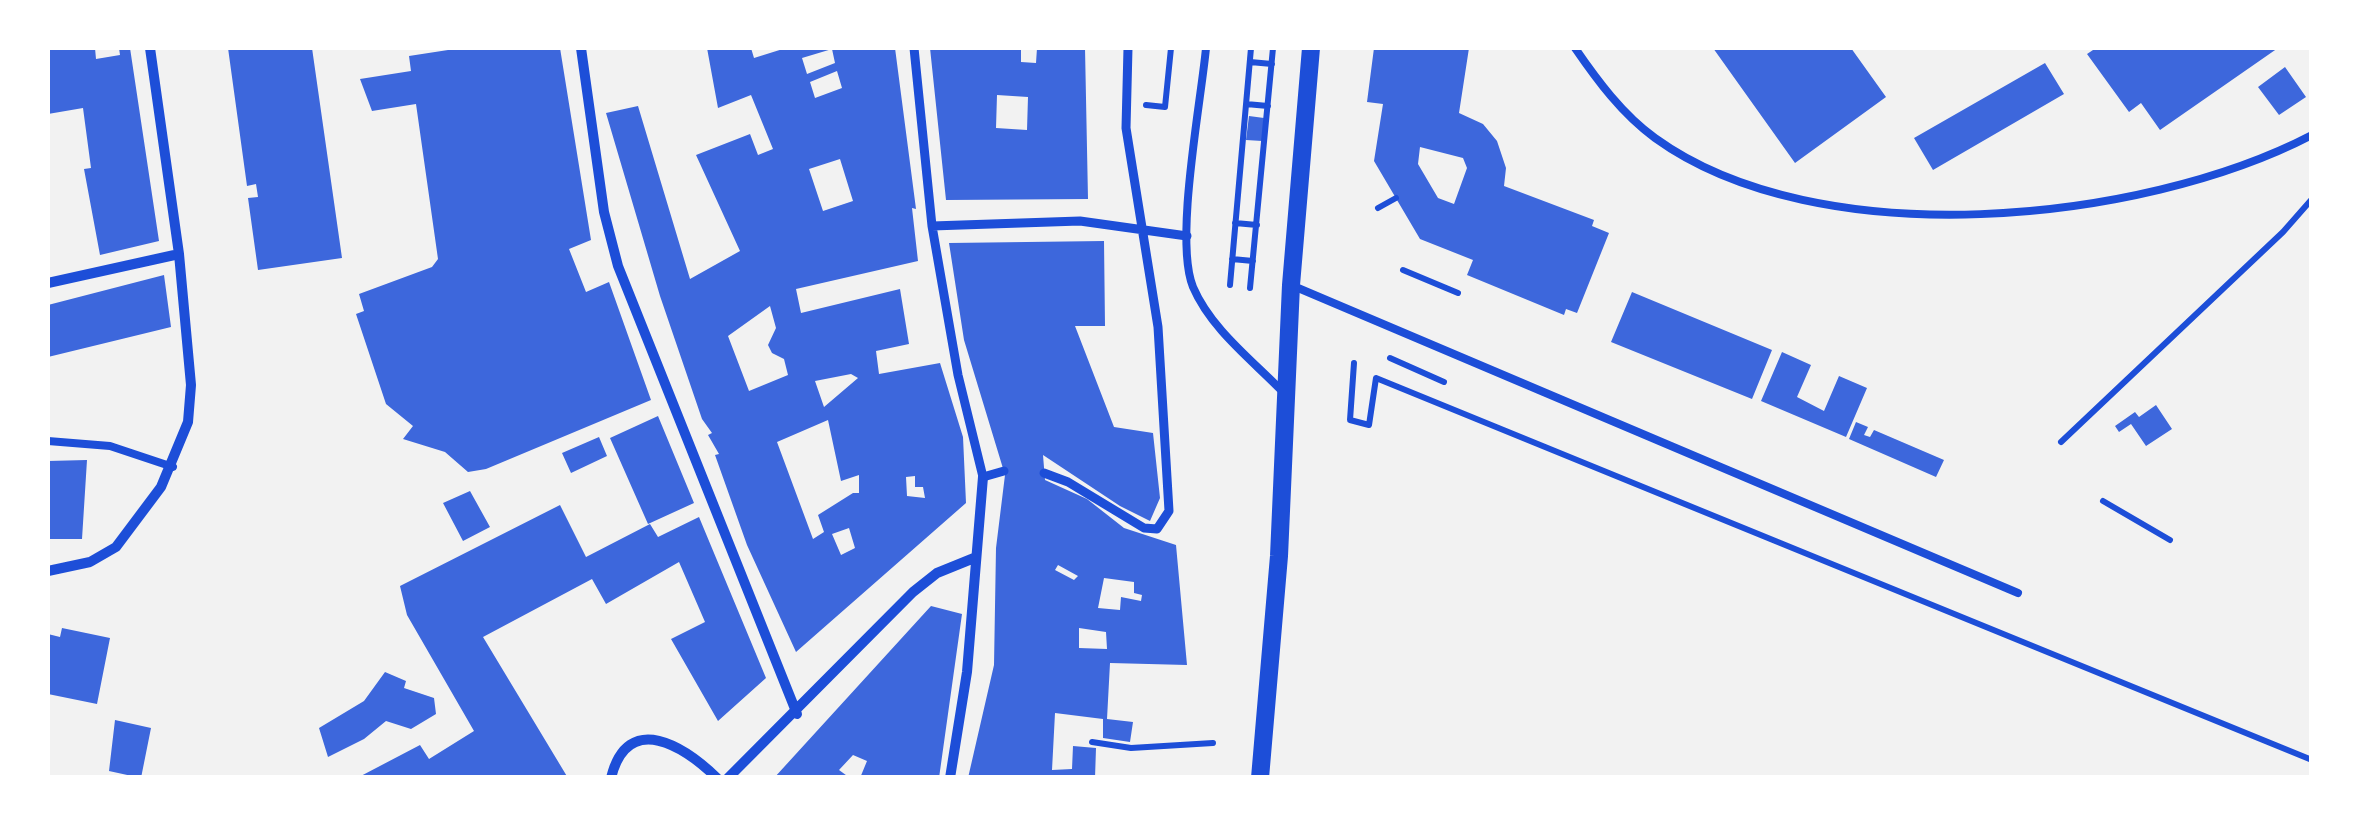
<!DOCTYPE html>
<html>
<head>
<meta charset="utf-8">
<style>
  body { margin:0 }
  #map { position:relative; width:2359px; height:825px; overflow:hidden; background:#f2f2f2; font-family:Commissioner,sans-serif }
  canvas { display:block }
  .frame { position:absolute; inset:0; border:50px solid #fff; pointer-events:none }
</style>
</head>
<body>
<div id="map">
<canvas width="2359" height="825"></canvas>
<div class="frame"></div>
</div>
<script>
const g = document.querySelector('canvas').getContext('2d');
g.lineJoin = 'round';
function paint(path, color) {
  g.fillStyle = color;
  g.fill(path, 'evenodd');
}
function stroke(path, color, width, dash) {
  g.strokeStyle = color;
  g.lineWidth = width;
  g.lineCap = dash ? 'butt' : 'round';
  g.setLineDash(dash || []);
  g.stroke(path);
}
const building = new Path2D(`
  M48 48H95L96 59 120 55 119 48H130L159 241 100 255 84 169 91 168 83 108 48 114Z
  M228 48H312L342 258 258 270 248 198 258 197 256 184 247 186Z
  M461 48H560L591 240 569 249 586 292 609 282 651 400 486 469 468 472 445 452 403 439 413 426 386 404 356 314 364 311 359 294 432 267 438 259 416 104 372 111 360 79 411 71 409 56Z
  M707 48H751L754 58 786 48H895L916 209 912 208 918 261 796 289 801 313 900 289 909 344 876 351 879 374 940 363 963 437 966 503 796 652 747 545 715 455 719 454 708 435 712 433 702 419 660 296 606 113 638 106 690 279 740 251 696 155 750 134 758 155 773 149 751 95 718 108ZM832 49 835 63 807 74 802 58ZM837 71 842 88 815 98 810 82ZM840 159 853 201 823 211 809 169ZM770 306 776 328 768 345 772 353 784 359 788 375 749 391 728 336ZM851 374 858 378 824 407 815 381ZM828 420 841 481 859 475V493H853L818 515 824 532 813 539 777 442ZM915 476V487H923L925 498 907 496 906 477ZM849 528 855 548 841 555 832 534Z
  M930 48H1021V62L1036 63 1037 48H1085L1088 199 946 200ZM997 95 1028 97 1027 130 996 128Z
  M1374 48H1469L1459 113 1483 124 1497 141 1506 168 1504 186 1594 220 1592 226 1609 233 1577 313 1566 309 1564 315 1467 275 1473 260 1420 239 1374 161 1383 104 1367 102ZM1420 147 1463 158 1467 168 1454 204 1438 198 1418 164Z
  M1713 48H1851L1886 97 1795 163Z
  M2096 48H2278L2160 130 2141 103 2129 112 2087 54Z
  M2045 63 2064 94 1933 170 1914 138Z
  M2285 67 2306 97 2279 115 2258 87Z
  M1249 116 1264 118 1262 141 1246 140Z
  M1104 241 1105 326H1075L1114 427 1153 433 1160 498 1150 521 1120 506 1043 455 1045 480 1087 499 1124 528 1176 545 1187 665 1110 663 1107 719 1133 722 1130 742 1103 738V719L1055 713 1052 770 1072 769 1073 746 1096 748 1095 778H968L994 665 996 548 1005 475 964 340 949 243ZM1058 565 1078 576 1074 580 1055 570ZM1104 578 1134 582V593L1142 595 1141 601 1121 597 1120 610 1098 608ZM1079 628 1106 632 1107 649 1079 648Z
  M164 275 171 327 48 357V305Z
  M1632 292 1772 350 1752 399 1611 342Z
  M1782 352 1811 365 1797 397 1824 411 1839 376 1867 388 1846 437 1761 401Z
  M2156 405 2172 429 2146 446 2131 424 2119 432 2115 426 2135 412 2139 417Z
  M658 416 694 503 648 524 610 438Z
  M1856 422 1868 427 1864 435 1870 437 1874 430 1944 460 1936 477 1849 439Z
  M599 437 607 456 571 473 562 453Z
  M87 460 82 539H48V461Z
  M470 491 490 527 463 541 443 503Z
  M560 505 586 557 650 524 658 537 699 517 766 678 718 721 671 639 705 622 679 562 606 604 592 579 483 637 568 778H357L420 745 429 759 474 731 407 615 400 586Z
  M931 606 962 614 939 778H860L867 761 853 755 839 770 850 778H774Z
  M62 628 110 638 97 704 48 694V634L60 637Z
  M385 672 406 681 404 688 434 698 436 714 411 729 386 721 364 739 328 757 319 728 364 701Z
  M115 720 151 728 141 778 109 771Z`);
const path = new Path2D(`
  M1250 62 1272 64
  M1246 104 1268 106
  M1146 105 1165 107 1171 48
  M1378 208 1396 198
  M1235 223 1257 225
  M1232 259 1253 261
  M1403 270 1458 293
  M1230 285 1251 48
  M1250 288 1273 48
  M1390 358 1444 382
  M1354 363 1350 420 1369 425 1376 378 2312 760
  M2061 442 2283 232 2312 199
  M2103 501 2170 540
  M1092 742 1131 748 1213 743`);
const service = new Path2D(`
  M1206 48C1201 102 1174 241 1193 287 1211 329 1252 360 1283 392
  M1575 48C1597 80 1622 114 1655 138 1818 256 2141 224 2312 135
  M1291 285 2018 593
  M48 441 110 446 173 467`);
const pedestrian = new Path2D(`
  M914 48 932 226 958 375 983 477 1004 471
  M932 226 1080 221 1187 236
  M1044 473 1068 482 1144 528 1157 529 1169 511 1158 327 1126 128 1128 48`);
const minor = new Path2D(`
  M581 48 604 212 618 266 797 714
  M48 283 179 254
  M48 571 90 562 116 547 161 487 188 422 191 385 179 254 150 48
  M611 778C628 709 686 748 717 778
  M728 778 913 592 937 573 974 558
  M950 778 967 672 983 477`);
const tertiary = new Path2D(`
  M1260 778 1279 556 1291 285 1311 48`);
paint(building, '#3d67dc');
stroke(path, '#1d4ed8', 6);
stroke(service, '#1d4ed8', 8);
stroke(pedestrian, '#1d4ed8', 9);
stroke(minor, '#1d4ed8', 10);
stroke(tertiary, '#1d4ed8', 18);
</script>
</body>
</html>
